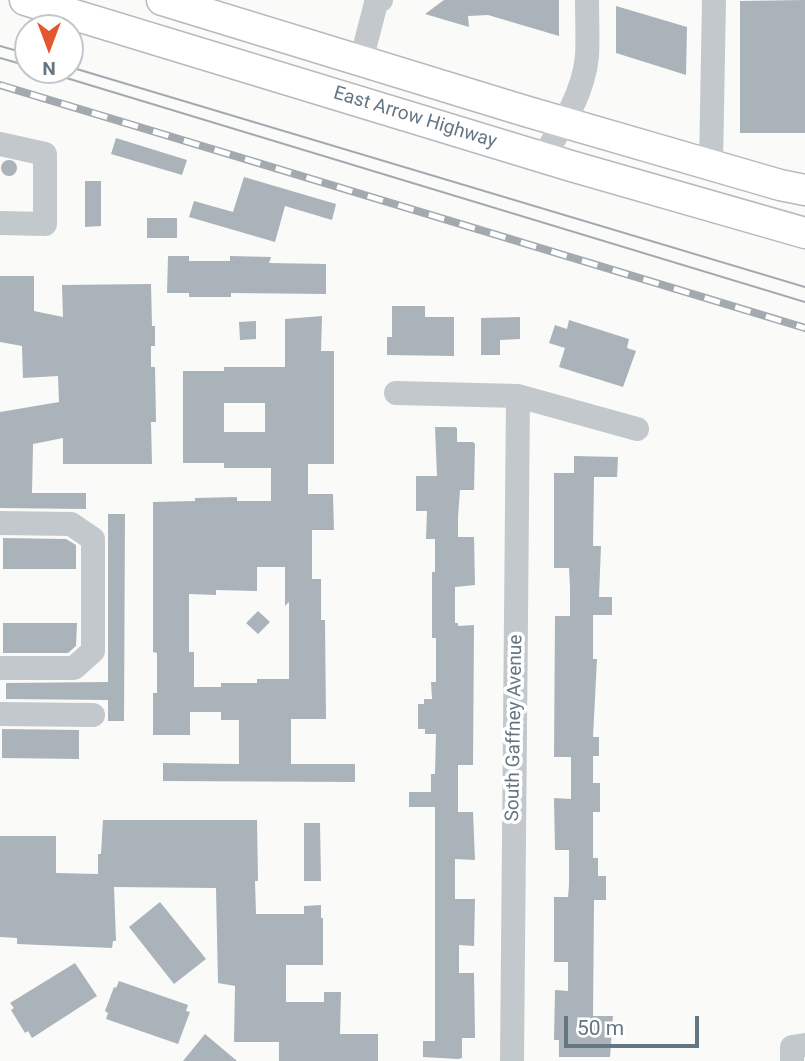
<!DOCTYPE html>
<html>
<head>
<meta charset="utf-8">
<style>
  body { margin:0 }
  #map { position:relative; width:805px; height:1061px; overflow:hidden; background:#fafaf8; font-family:Roboto,sans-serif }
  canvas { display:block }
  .north { position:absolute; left:14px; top:14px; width:70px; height:70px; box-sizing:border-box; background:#fff; border:2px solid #c1c8cd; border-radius:50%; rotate:180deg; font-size:19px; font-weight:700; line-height:28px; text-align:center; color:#657683 }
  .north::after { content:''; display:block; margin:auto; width:24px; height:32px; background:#e4572e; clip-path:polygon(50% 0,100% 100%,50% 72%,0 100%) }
  .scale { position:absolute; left:564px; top:1016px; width:135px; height:32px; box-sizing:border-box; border:4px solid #657683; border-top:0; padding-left:9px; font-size:21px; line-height:24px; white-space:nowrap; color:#657683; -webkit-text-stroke:5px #fff; paint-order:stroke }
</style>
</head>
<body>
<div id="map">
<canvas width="805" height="1061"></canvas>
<div class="north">N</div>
<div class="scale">50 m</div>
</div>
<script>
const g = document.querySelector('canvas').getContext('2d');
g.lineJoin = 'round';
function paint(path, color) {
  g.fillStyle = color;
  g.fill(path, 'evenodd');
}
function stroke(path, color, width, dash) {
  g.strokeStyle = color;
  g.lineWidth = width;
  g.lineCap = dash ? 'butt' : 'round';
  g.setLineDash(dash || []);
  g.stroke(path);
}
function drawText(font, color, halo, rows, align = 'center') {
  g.font = font + ' Roboto,sans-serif';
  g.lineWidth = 7;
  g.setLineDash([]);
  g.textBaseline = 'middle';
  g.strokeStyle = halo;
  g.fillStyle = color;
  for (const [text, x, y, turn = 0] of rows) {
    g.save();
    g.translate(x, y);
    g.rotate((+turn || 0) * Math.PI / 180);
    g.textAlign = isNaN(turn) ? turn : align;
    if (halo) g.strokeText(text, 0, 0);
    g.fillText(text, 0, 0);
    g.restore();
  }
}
const building = new Path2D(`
  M444 0H559V36L488 15 468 16 469 27 425 14Z
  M805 0V133H740V1Z
  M616 6 687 27 686 75 616 53Z
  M116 138 187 160 182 175 111 154Z
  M1 168a8 8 0 1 1 16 0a8 8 0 1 1-16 0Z
  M244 177 336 204 332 220 285 206 275 242 189 217 194 201 233 212Z
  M85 181H101V226L85 227Z
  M147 218H177V238H147Z
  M168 256H189V261H230V256L271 257 269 263 326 264V294L231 293V297H189V293H167Z
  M0 276H34V311L63 317 62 285 151 284 152 326H155V346H151V367H155L156 422H151L152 464H63V438L33 444 32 493H86V509L0 508V412L59 402 58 376 23 378 22 346 0 342Z
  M392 306H425V317H454V356L387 355V337H392Z
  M322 316 321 351H334V464H308V494H333L334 530H312V579H321V620H325L326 719H291V764H355V782L163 781V763L239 764V720H221V712H190V735H153V693H157V653L153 652V502L195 501V498L237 497V501H271V468H224V463H183V371H224V367H285V319ZM224 403H265V432H224ZM257 567H285V606L289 602V679H257V683H221V687H194V652H189V594L216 595V590L257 591Z
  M520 317V339L500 340V355H481V318Z
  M569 320 629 339 627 348 636 351 623 387 559 367 565 348 549 343 555 325 567 329Z
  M256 321V339L240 340 239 322Z
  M435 427H455L457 428V442H473L475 444 474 490H460L458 517V537H474L475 585 455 587V623H458V626L474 625 473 765H458V812H473L475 860 455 859V899H475L474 946 459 945V973H474L475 1038H462V1058L458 1059 423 1057V1041H435V807H409V792H431V774H435L436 734H425V729H418V704H424V699H432L431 682H436V638H432V572H435V539H426L427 511H416V476H437Z
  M574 456 618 457 617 477H594L593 546H601L599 597H612V615H593V659H597L593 737H599V756H593V783H600V812H593V858H598V876H606V900H594L593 1016H613L610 1057H559V1040H554L555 990 568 991V962H554V897H568L569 885V850H555L554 798 571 799V757H554L555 616H570V587L569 568H554V473H574Z
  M108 514H125L124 721H108V700L6 699V683L108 682Z
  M3 538 66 539 76 545V569H3Z
  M258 611 270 622 258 634 246 623Z
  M3 623H77L76 646 68 653H3Z
  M2 729 79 730V759L2 758Z
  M103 820H257L258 881H255L256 914H304V906L321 905V918H323V965H286V1002H324V992H341L340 1034H378V1061H279V1042H234L235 986 218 983 216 888 114 887 116 941H113L112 948 17 944V938L0 937V836H56V873L98 874V854H101Z
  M304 823H320L321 881H304Z
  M160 902 206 959 174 984 129 927Z
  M75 963 97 996 32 1038 28 1031 25 1033 11 1010 14 1008 10 1003Z
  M119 981 188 1005 186 1011 190 1012 178 1044 106 1019 108 1013 105 1011 114 987 116 988Z
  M205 1034 237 1061H183Z`);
const minor = new Path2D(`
  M361 61 376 3 381 0
  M0 144 45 154V224L0 223
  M543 157C562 127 584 92 587 56 588 37 587 18 587 0
  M711 165 714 0
  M396 393 518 396 637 429
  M0 523 71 524 93 539V651L74 668H0
  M0 714 93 715
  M512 1061 518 396
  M792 1061V1047L805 1045`);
const major = new Path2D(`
  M25 0 571 166 805 233
  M162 0 525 111 780 185 805 190`);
const tram = new Path2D(`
  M0 46 28 54
  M0 58 28 66
  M70 67 805 287
  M40 70 805 302`);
const rail = new Path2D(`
  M0 85 805 328`);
const streetNames = [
  ["East Arrow Highway",415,118,17],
  ["South Gaffney Avenue",515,728,-89]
];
paint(building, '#aab3b9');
stroke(major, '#b5babe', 33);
stroke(minor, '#c3c8cc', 24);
stroke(major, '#fff', 30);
stroke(tram, '#a2aab0', 2);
stroke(rail, '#a2aab0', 8);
stroke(rail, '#fff', 5, [16]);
drawText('19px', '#657683', '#fff', streetNames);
</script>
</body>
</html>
